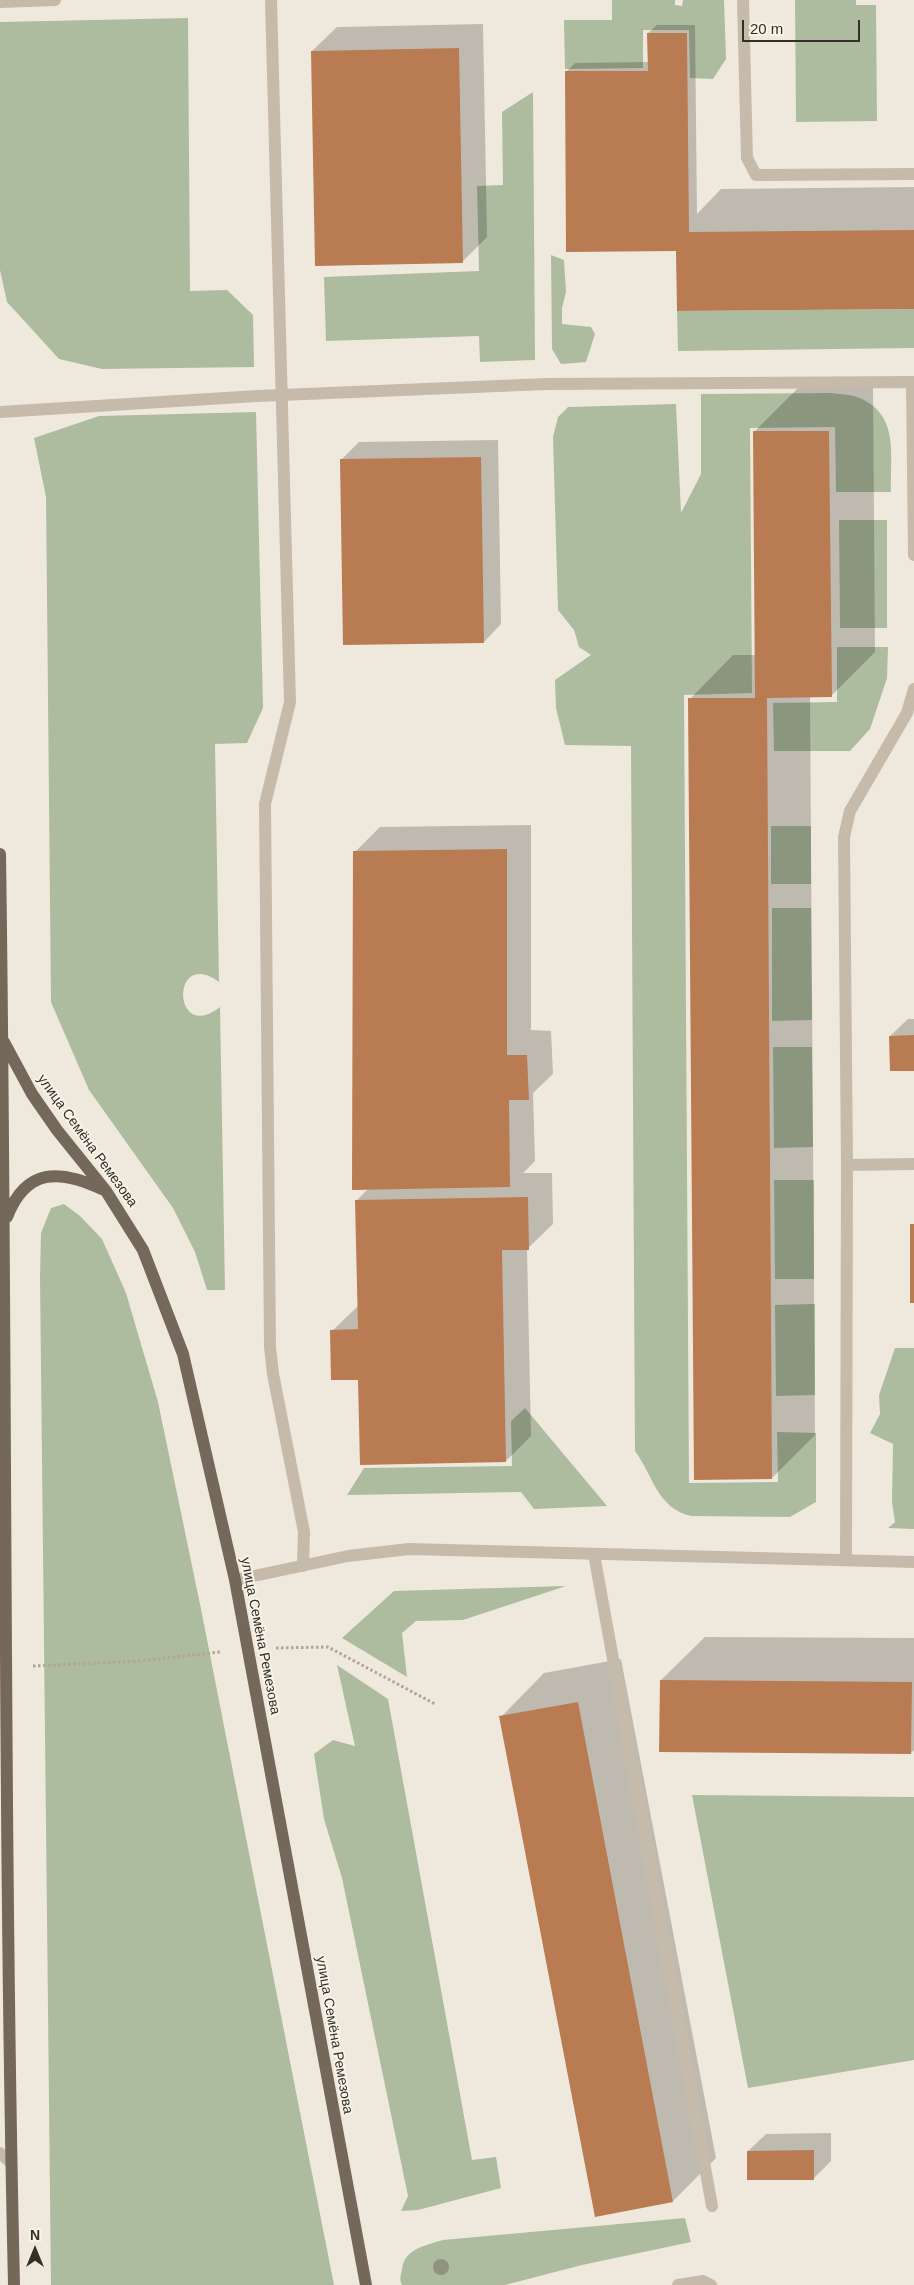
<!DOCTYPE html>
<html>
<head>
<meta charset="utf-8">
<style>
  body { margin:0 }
  #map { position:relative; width:914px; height:2285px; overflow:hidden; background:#efe9dd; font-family:Helvetica,sans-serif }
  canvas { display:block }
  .north { position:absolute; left:10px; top:2225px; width:50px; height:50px; -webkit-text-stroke:4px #f7f3e8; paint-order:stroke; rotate:0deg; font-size:14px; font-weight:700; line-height:20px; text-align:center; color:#342e29 }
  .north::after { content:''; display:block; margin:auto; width:18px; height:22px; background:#342e29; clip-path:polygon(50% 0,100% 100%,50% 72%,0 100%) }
  .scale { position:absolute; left:742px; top:20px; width:118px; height:22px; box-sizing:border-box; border:2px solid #342e29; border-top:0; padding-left:6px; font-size:15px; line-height:18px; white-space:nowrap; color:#342e29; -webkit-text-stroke:4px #f7f3e8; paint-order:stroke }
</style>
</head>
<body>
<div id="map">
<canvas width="914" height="2285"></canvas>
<div class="north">N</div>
<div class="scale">20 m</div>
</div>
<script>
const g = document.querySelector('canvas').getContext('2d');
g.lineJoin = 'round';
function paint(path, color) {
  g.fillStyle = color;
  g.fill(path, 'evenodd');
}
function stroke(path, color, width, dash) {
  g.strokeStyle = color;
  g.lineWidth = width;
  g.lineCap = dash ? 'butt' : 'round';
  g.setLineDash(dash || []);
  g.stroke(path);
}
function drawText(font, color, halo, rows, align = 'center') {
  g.font = font + ' Helvetica,sans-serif';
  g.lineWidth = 4;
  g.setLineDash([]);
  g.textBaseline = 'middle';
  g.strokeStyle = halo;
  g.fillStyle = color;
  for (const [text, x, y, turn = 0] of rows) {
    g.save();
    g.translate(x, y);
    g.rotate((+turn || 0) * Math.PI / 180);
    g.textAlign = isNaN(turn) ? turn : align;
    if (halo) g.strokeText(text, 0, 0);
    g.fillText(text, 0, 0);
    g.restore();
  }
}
const green = new Path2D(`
  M612 0H675V5L682 6 683 0H724L726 59 713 79 690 78 689 30H643V68L565 69 564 20H612Z
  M795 0H856V5H876L877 121 796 122Z
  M188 18 190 291 227 290 253 315 254 367 102 369 59 359 7 302 0 270V22Z
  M533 92 535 360 480 362 479 336 326 341 324 277 479 271 477 186 503 185 502 112Z
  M551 255 564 260 566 292 562 308V324L591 327 595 334 586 362 561 364 552 349Z
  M914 309V348L678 351 677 311Z
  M829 393C838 394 849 394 857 397 900 413 890 455 891 492H836L835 427 750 428 752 693 684 695 689 1483 778 1482 777 1432 816 1433V1502L790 1517 691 1516C657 1508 654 1477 635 1451L631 746 565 745 556 708 555 680 591 655 579 647 574 630 558 610 553 437 558 417 568 407 676 404 681 513 701 474V394Z
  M256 412 263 708 247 743 215 744 219 982C170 946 172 1045 220 1007L225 1290H207L195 1252 173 1208 89 1090 51 1002 46 497 34 438 99 416Z
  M839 520H887V628H840Z
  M837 647H888L887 678 870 729 850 751H774L773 703 837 702Z
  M771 826H811V884H771Z
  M772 908H811L812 1020 772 1021Z
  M773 1047H812L813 1147 774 1148Z
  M774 1180H814V1279H775Z
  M64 1204 80 1216 102 1239 126 1293 158 1402 201 1609 334 2285H51L40 1276 41 1233 51 1208Z
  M815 1304V1395L776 1396 775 1305Z
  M895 1348H914V1529L888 1528 895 1522 892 1502 893 1444 870 1433 880 1414 879 1395Z
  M525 1408 607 1506 534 1509 521 1492 347 1495 364 1468 512 1466 511 1421Z
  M566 1586 463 1620 416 1621 402 1633 407 1677 342 1638 394 1591Z
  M337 1665 388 1699 472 2160 496 2157 501 2188 418 2210 401 2211 408 2196 342 1878 324 1819 314 1754 333 1740 355 1746Z
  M692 1795 914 1797V2060L748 2088Z
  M685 2218 691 2242 582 2265 505 2285H402C399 2279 401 2275 402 2269 405 2248 425 2246 443 2240Z`);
const shadow = new Path2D(`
  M483 24 487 237 462 262 312 51 337 27Z
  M657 25H695L697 214 721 189 914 187V308L678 248 566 72 575 63 649 62 648 33Z
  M798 388H873L875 652 831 696H810L815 1435 772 1478 690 699 733 655H756L754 432Z
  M498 440 501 624 484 642 342 459 359 442Z
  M531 825V1030L551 1031 553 1074 533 1093 535 1161 523 1173H552L553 1224 527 1249 531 1436 506 1461 359 1378 332 1331 358 1306 356 1201 369 1188 355 852 380 827Z
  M908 1019H914V1069L890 1036Z
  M705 1637 914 1638V1750L911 1753 661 1680Z
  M621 1659 716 2158 673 2201 501 1717 544 1673Z
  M831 2133V2161L814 2178 748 2151 766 2134Z`);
const building = new Path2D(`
  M647 33H687L689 232 914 230V309L677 311 676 251 566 252 565 71H648Z
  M459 48 463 263 315 266 311 51Z
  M753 431H829L832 697 767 698 772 1479 694 1480 688 698H755Z
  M481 457 484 643 343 645 340 459Z
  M507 849V1055H527L529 1100H509L510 1187 352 1190 353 851Z
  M914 1035V1071H890L889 1036Z
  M528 1197 529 1250H502L506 1462 360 1465 358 1380H331L330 1330 358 1329 355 1200Z
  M910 1224H914V1303H910Z
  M660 1680 912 1682 911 1754 659 1752Z
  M578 1702 673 2202 595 2217 499 1716Z
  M814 2150V2180H747V2151Z`);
const path = new Path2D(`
  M276 1648 328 1647 435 1704
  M33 1666 139 1661 220 1652`);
const lane = new Path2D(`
  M271 0 290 702 265 804 270 1347 273 1374 304 1532 303 1566
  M743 0 747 158 756 175 914 174
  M0 2 55 0
  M912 382 914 555
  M0 412 257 396 546 384 914 382
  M847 1165 914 1164
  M594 1554 712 2206
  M846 1560 847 1165 844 837 850 811 907 713 914 689
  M0 2153 11 2163
  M678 2285 703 2281 711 2285`);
const street = new Path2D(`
  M235 1580 348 1556 409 1549 914 1562`);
const primary = new Path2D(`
  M0 854C7 1331 3 1808 14 2285
  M4 1042 32 1094 57 1130 106 1191 143 1250 183 1354 235 1580 366 2285
  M7 1217C26 1168 59 1169 102 1189`);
const trees = [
  [441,2267]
];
const streetNames = [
  ["улица Семёна Ремезова",87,1141,54],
  ["улица Семёна Ремезова",260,1636,79],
  ["улица Семёна Ремезова",334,2035,80]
];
paint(green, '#adbc9e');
paint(shadow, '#0003');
paint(building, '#b87b52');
stroke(path, '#b1a594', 3, [2.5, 2.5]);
stroke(lane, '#c6bbaa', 12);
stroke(street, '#c6bbaa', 12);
stroke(primary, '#74685b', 12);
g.fillStyle = '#8e947d';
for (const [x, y] of trees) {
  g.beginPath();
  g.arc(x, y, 8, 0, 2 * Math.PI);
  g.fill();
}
drawText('14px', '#342e29', '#f7f3e8', streetNames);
</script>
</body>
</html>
